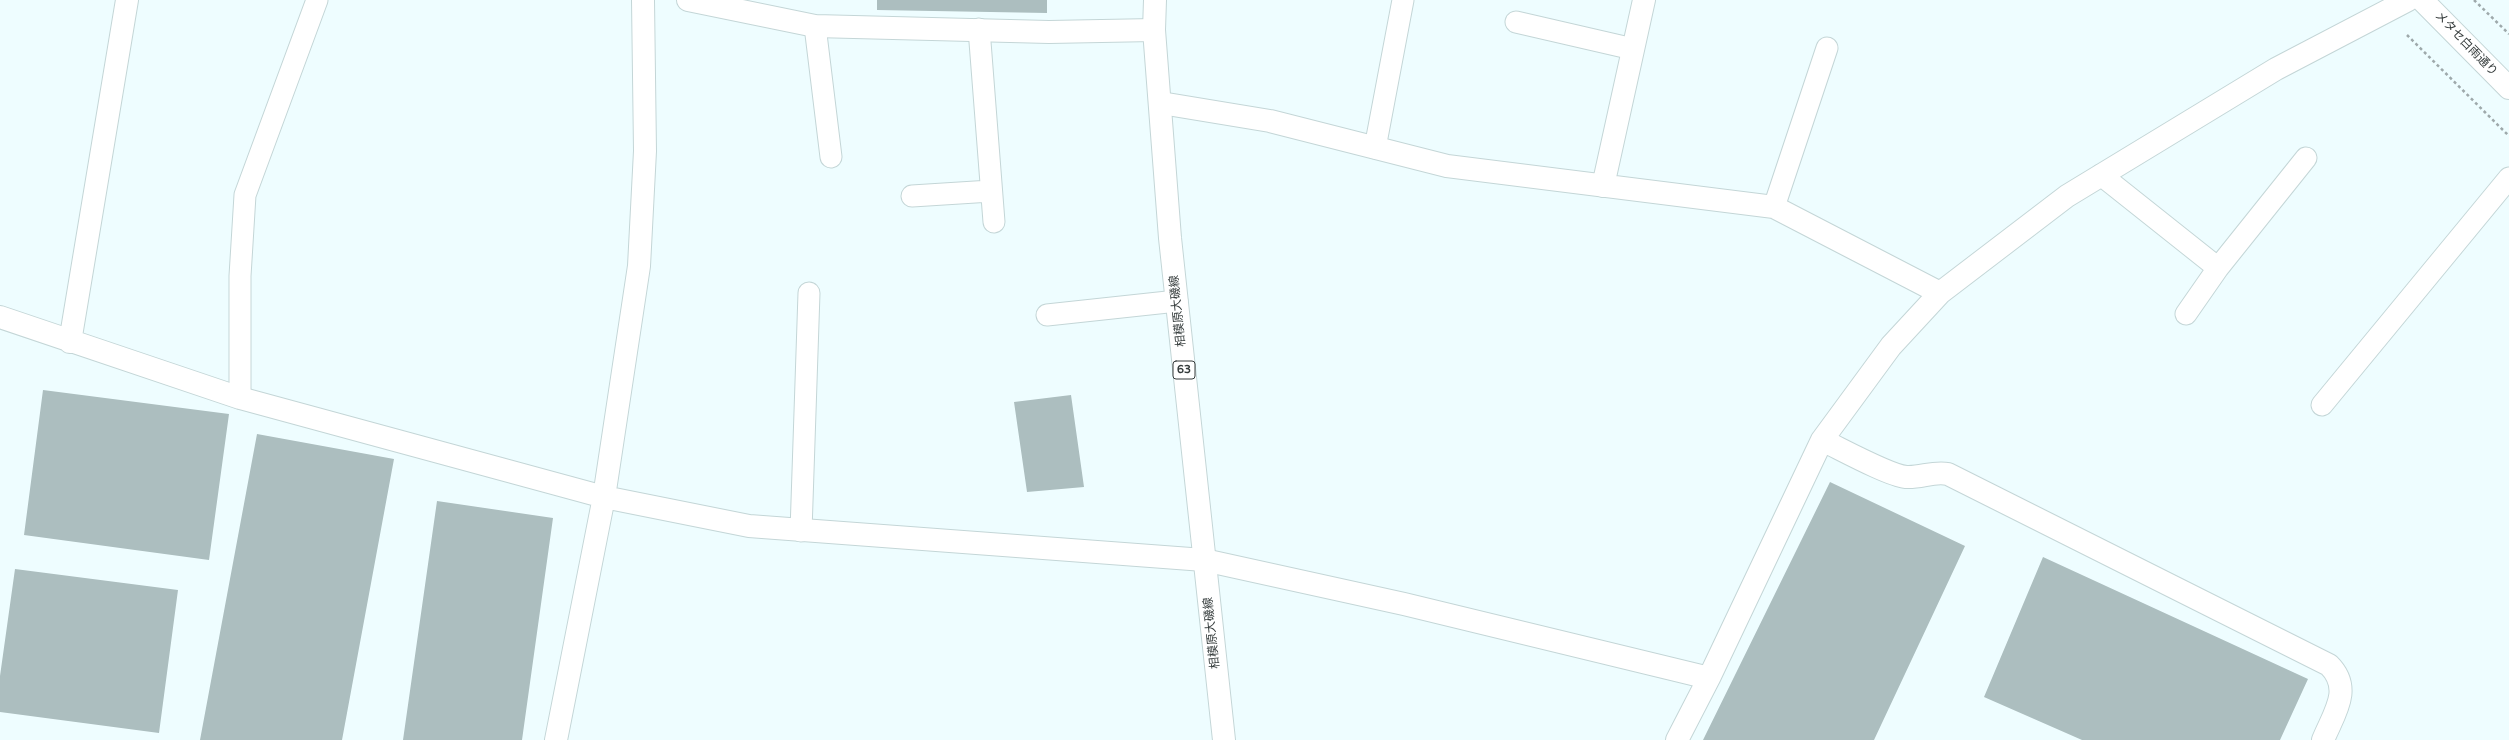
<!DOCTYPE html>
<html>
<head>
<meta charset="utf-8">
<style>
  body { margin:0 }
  canvas { display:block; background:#eefdff }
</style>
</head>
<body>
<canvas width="2509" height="740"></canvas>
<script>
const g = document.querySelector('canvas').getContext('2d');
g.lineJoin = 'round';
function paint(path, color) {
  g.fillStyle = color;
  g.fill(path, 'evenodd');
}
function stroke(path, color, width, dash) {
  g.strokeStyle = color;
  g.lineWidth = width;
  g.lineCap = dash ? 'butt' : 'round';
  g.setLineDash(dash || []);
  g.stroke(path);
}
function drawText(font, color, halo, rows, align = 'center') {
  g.font = font + ' "Varela Round","Noto Sans JP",sans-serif';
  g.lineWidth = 3;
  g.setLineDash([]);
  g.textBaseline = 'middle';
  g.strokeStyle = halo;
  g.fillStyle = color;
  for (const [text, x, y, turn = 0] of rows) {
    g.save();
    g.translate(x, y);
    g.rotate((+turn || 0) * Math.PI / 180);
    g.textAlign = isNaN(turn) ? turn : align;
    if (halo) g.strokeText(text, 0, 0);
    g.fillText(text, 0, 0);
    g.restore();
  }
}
const building = new Path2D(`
  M877 0H1047V13L877 10Z
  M43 390 229 414 209 560 24 535Z
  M1071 395 1084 487 1027 492 1014 402Z
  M257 434 394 459 342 740H200Z
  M1830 482 1965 546 1874 740H1703Z
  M437 501 553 518 522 740H403Z
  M2043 557 2308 679 2280 740H2082L1984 697Z
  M15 569 178 590 159 733 0 712V676Z`);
const path = new Path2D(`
  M2474 0 2509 34
  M2407 35 2509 136`);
const lane = new Path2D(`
  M1516 22 1633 49
  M815 26 831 157
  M979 29 994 222
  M1375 148 1403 0
  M2101 175 2218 268 2306 158
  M912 196 991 191
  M1774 207 1827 48
  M2186 314 2218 268
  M1047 315 1177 301
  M240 398V276L245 195 317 0
  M2322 405 2509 178
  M801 531 809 293`);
const street = new Path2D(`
  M688 0 815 26 1049 32 1154 30
  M1161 103 1270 121 1447 166 1774 207 1940 293
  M1603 186 1644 0
  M0 317 240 398 604 497 749 526 1204 560 1404 604 1709 678
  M70 342 127 0
  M1822 440C1841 449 1888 475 1906 477 1921 478 1933 471 1948 474L2329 665C2353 689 2334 713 2323 740
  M556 740 604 497 639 266 645 151 643 0
  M1677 740 1709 678 1822 440 1891 346 1940 293 2067 196 2276 69 2408 0`);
const secondary = new Path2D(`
  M2422 0 2509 88`);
const primary = new Path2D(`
  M1155 0 1154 30 1170 238 1224 740`);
const shields = [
  [1184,370,22]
];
const shieldNames = [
  ["63",1184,370]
];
const streetNames = [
  ["メタセ白雨通り",2466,44,46],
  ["相模原大磯線",1178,311,-96],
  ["相模原大磯線",1212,633,-96]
];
paint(building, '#acbebf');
stroke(lane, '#c4d6d7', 23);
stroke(street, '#c4d6d7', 24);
stroke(secondary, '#c4d6d7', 24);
stroke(primary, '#c4d6d7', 24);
stroke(path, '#9ea9ab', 2.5, [3, 3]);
stroke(lane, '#fff', 21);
stroke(street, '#fff', 22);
stroke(secondary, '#fff', 22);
stroke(primary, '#fff', 22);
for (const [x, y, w] of shields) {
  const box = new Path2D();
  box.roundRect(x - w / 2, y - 9, w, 18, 3);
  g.fillStyle = '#fff';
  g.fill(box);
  stroke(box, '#343b3b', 1);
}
drawText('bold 11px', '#343b3b', null, shieldNames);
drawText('12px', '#343b3b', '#fff', streetNames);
</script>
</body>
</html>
